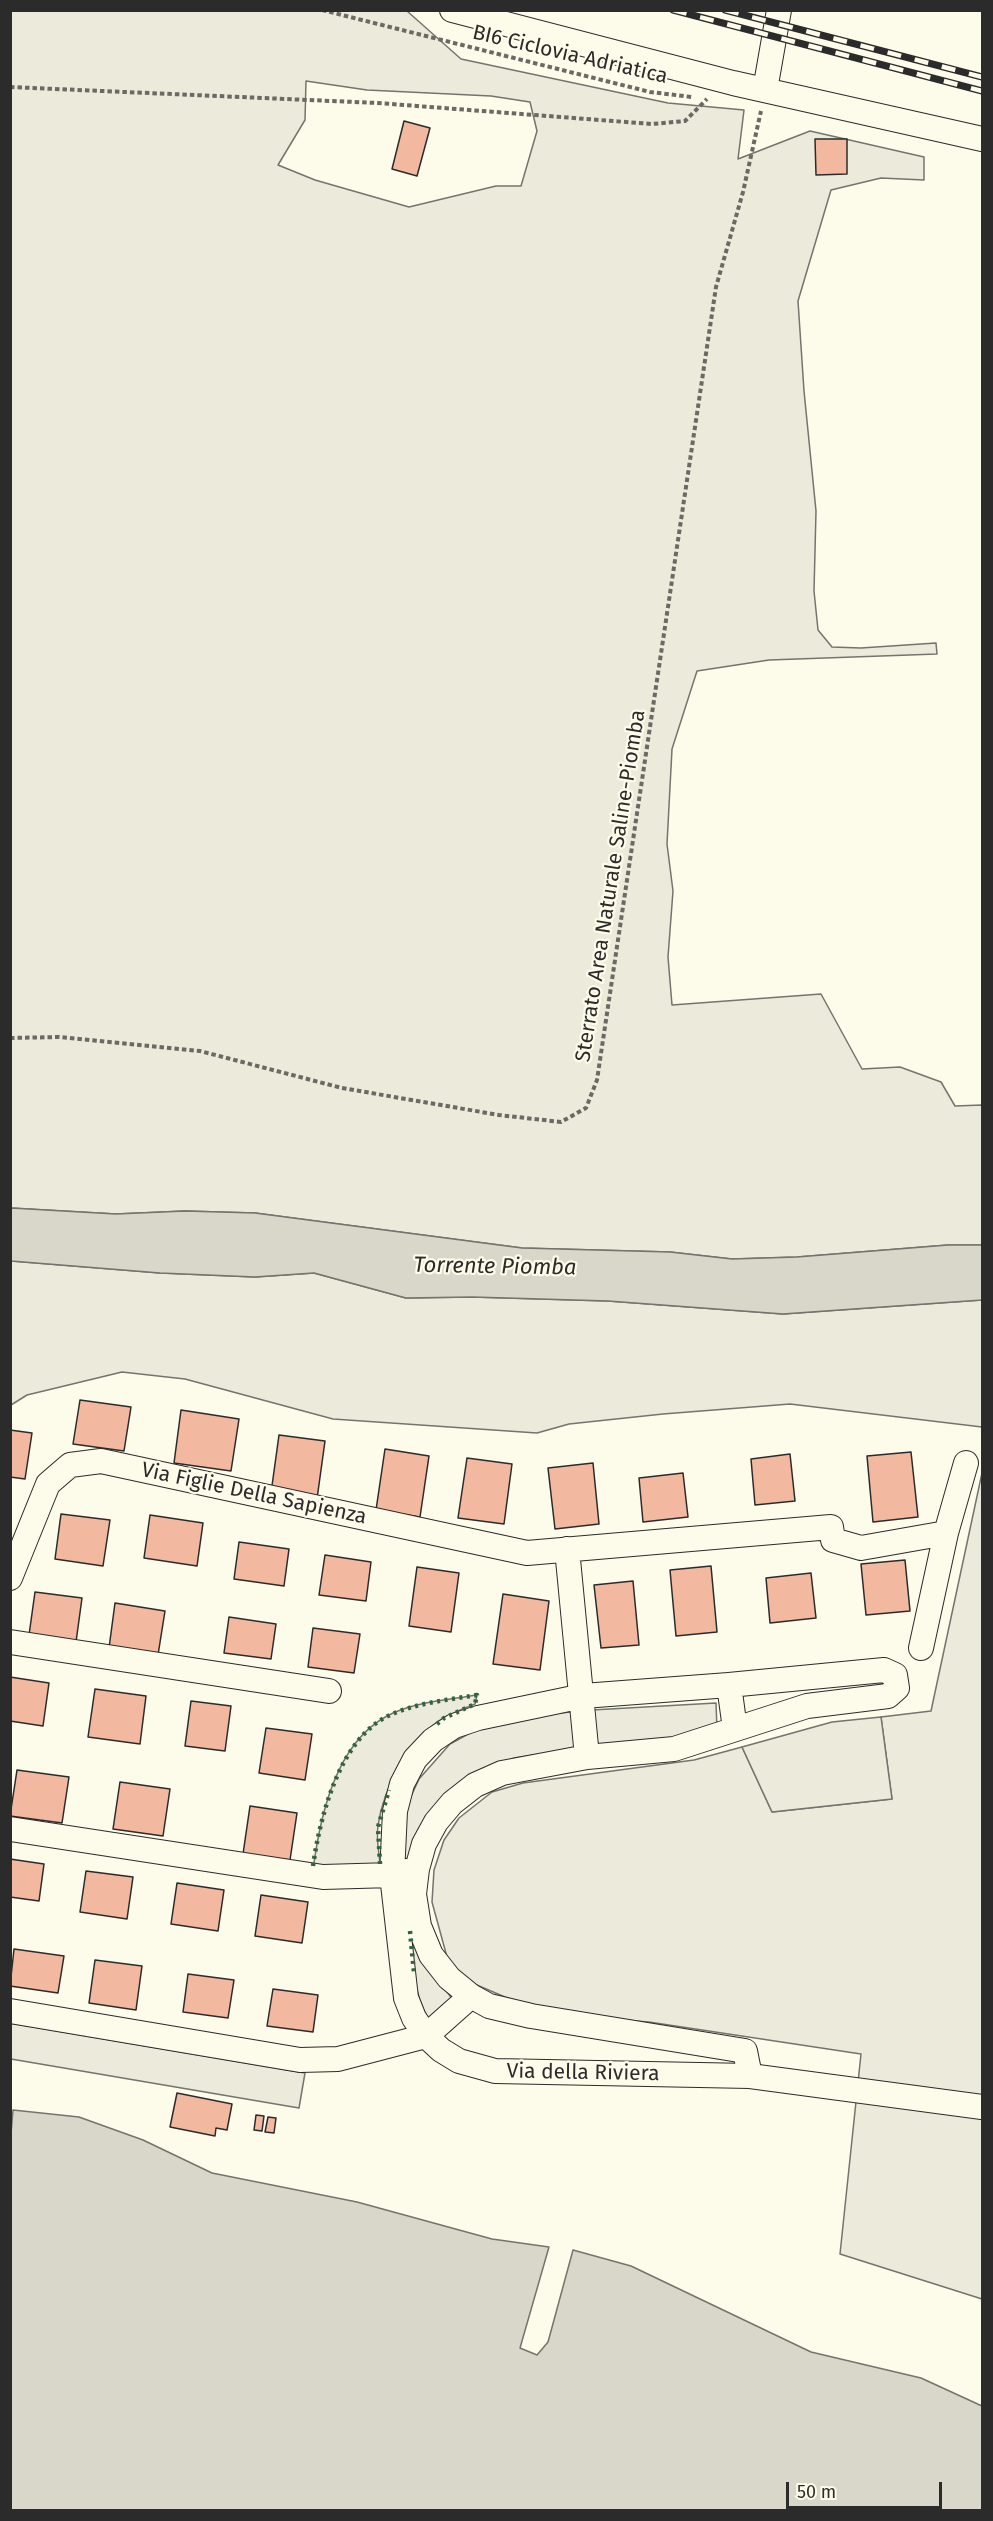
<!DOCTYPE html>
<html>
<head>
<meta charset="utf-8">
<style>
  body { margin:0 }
  #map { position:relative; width:993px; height:2521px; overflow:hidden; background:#fdfbea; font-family:"Fira Sans",sans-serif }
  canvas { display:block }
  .frame { position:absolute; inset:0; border:12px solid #2b2b2b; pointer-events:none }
  .scale { position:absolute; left:786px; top:2482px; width:156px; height:27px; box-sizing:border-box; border:3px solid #2b2b2b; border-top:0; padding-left:8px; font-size:18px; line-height:21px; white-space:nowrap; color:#2b2b2b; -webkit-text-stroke:4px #fdfbea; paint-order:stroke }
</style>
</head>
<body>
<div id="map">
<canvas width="993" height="2521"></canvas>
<div class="frame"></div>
<div class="scale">50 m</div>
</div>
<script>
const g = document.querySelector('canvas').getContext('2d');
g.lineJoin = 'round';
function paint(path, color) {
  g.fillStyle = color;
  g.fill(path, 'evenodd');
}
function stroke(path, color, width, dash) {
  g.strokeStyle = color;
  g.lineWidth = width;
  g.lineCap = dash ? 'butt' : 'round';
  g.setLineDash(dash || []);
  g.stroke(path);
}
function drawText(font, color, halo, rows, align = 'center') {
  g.font = font + ' "Fira Sans",sans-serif';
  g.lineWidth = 4.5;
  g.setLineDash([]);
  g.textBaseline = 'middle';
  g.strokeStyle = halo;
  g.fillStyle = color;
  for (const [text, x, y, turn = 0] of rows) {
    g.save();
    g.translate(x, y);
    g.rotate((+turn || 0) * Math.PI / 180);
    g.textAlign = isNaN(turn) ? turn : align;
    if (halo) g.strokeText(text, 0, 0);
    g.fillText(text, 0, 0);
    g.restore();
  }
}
const green = new Path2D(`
  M10 11H407L461 59 668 103 744 110 738 159 810 131 924 157V180L881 178 831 190 798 301 804 391 816 511 814 591 818 630 832 647 861 648 936 643 937 654 769 660 697 671 672 749 667 844 673 891 668 957 672 1005 821 994 862 1069 900 1067 941 1082 955 1106 982 1105V1245H948L797 1257 732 1259 670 1252 522 1248 255 1213 185 1211 116 1214 11 1208ZM306 81 367 90 491 96 530 102 537 131 521 186H496L409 207 315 180 278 165 305 120Z
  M11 1261 160 1273 255 1277 314 1273 406 1298 472 1297 608 1301 783 1314 982 1300V1427L790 1404 663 1414 569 1424 537 1433 333 1419 185 1379 122 1372 27 1395 11 1405Z
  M982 1473V2299L840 2254 861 2054 649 2022 564 2016 505 1997 465 1980 447 1957 432 1902 434 1870 444 1840 459 1818 492 1792 523 1783 694 1760 742 1747 772 1812 892 1799 881 1717 931 1711Z
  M477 1695 475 1704C465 1708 455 1712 445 1717 411 1737 383 1788 378 1826 376 1839 379 1852 380 1864L313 1870C320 1817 335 1744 387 1716 413 1702 448 1700 477 1695Z
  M716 1703 717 1730 592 1752V1710Z
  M571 1712 578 1751 546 1753 514 1758 483 1772 413 1866 399 1869 407 1805 419 1779 450 1744 483 1726 527 1716Z
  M406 1895 439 1981 456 2004 429 2020C408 1983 410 1936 406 1895Z`);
const parking = new Path2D(`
  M881 1717 892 1799 772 1812 742 1747 832 1722Z
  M10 2023 305 2073 299 2108 11 2059Z`);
const water = new Path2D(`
  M11 1208 116 1214 185 1211 255 1213 522 1248 670 1252 732 1259 797 1257 948 1245H982V1300L783 1314 608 1301 472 1297 406 1298 314 1273 255 1277 160 1273 11 1261Z
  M13 2110 79 2117 143 2140 212 2173 357 2202 492 2239 549 2247 520 2348 537 2355 548 2342 573 2250 631 2266 811 2352 921 2378 982 2406V2510H11L10 2146Z`);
const building = new Path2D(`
  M404 121 430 128 417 176 392 169Z
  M815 139H847V174L816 175Z
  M80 1400 131 1407 124 1451 73 1444Z
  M181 1410 239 1419 231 1471 174 1463Z
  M10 1430 32 1433 25 1479 10 1477Z
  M279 1435 325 1441 317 1499 271 1493Z
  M385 1449 429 1456 420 1517 376 1510Z
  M911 1452 918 1517 873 1522 867 1456Z
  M790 1454 795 1501 755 1505 751 1459Z
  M467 1458 512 1464 504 1524 458 1518Z
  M593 1463 599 1524 555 1529 548 1468Z
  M683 1473 688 1517 643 1522 639 1478Z
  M61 1514 110 1520 103 1566 55 1559Z
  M150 1515 203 1523 197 1566 144 1558Z
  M239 1542 289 1549 284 1586 234 1579Z
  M325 1555 371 1562 366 1601 319 1595Z
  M905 1560 910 1611 866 1615 861 1564Z
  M711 1566 717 1632 676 1636 670 1570Z
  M417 1567 459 1573 451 1632 409 1626Z
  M811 1573 816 1618 770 1623 766 1578Z
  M633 1581 639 1645 601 1648 594 1585Z
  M35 1592 82 1598 76 1642 29 1635Z
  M503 1594 549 1601 540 1670 493 1664Z
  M115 1603 165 1611 158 1655 109 1648Z
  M229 1617 276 1624 271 1659 224 1653Z
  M313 1628 360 1634 354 1673 308 1667Z
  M10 1677 49 1683 43 1726 10 1721Z
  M95 1689 146 1696 140 1744 88 1737Z
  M191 1701 231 1706 225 1751 185 1746Z
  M266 1728 312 1734 305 1780 259 1773Z
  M17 1770 69 1777 62 1823 10 1816Z
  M120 1782 170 1789 163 1836 113 1829Z
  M250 1806 297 1813 290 1860 243 1854Z
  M10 1859 44 1864 39 1901 10 1897Z
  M86 1871 133 1877 127 1919 80 1912Z
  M177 1883 224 1890 218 1931 171 1924Z
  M261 1895 308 1902 302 1943 255 1936Z
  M14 1949 64 1956 58 1993 10 1986Z
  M95 1960 142 1966 136 2010 89 2003Z
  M188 1974 234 1980 228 2018 183 2012Z
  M273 1989 318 1995 313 2032 267 2026Z
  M177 2093 232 2104 227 2130 216 2128 215 2136 170 2127Z
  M256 2115 264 2116 262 2131 254 2130Z
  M268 2117 276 2118 274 2133 265 2132Z`);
const path = new Path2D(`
  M322 10 650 92 692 97
  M10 87 378 103 652 124 685 121 707 99
  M10 1038 59 1037 200 1051 342 1088 499 1115 561 1122 586 1108 597 1080 716 287 743 192 761 111`);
const minor = new Path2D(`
  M452 10 733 83 982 139
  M765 90 779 10
  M567 1549 587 1757
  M10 1578 48 1484 70 1465 101 1461 527 1553 831 1527 833 1540 861 1548 946 1533
  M10 1642 329 1691
  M921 1648 946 1533 966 1463
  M729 1685 735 1729
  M10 1829 323 1877 392 1875 406 1871
  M10 2011 300 2060 338 2059 426 2036 471 1996
  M750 2076 745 2051 531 2016 489 2006 471 1996 449 1978 431 1955 419 1926 414 1894 417 1869 424 1844 436 1822 452 1803 475 1785 502 1773 587 1757 674 1749 807 1706 888 1696 897 1688 895 1675 884 1670 729 1685 583 1696 478 1718 454 1726 433 1740 415 1759 402 1784 395 1811 392 1875 406 1998 414 2018 426 2036 441 2050 459 2061 495 2071 750 2076 982 2107`);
const rail = new Path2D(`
  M673 10 982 91
  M725 10 982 77`);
const hedge = new Path2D(`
  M380 1864 378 1827 389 1790
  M313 1866C320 1817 339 1740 388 1716 415 1703 447 1700 477 1695L475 1704 444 1718 437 1724
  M410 1931 414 1973`);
const streetNames = [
  ["BI6 Ciclovia Adriatica",570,55,13],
  ["Sterrato Area Naturale Saline-Piomba",611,886,-81],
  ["Via Figlie Della Sapienza",254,1494,12],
  ["Via della Riviera",583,2073,1]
];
const waterNames = [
  ["Torrente Piomba",495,1267,1]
];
paint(green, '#ecebdb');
stroke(green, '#74746e', 1.5);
paint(parking, '#eceadb');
stroke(parking, '#74746e', 1.5);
paint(water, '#d8d7c9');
stroke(water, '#74746e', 1.5);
paint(building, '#f2b8a0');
stroke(building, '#2b2b2b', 1.5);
stroke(minor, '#2b2b2b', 26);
stroke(path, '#6a6964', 4, [4.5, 3]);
stroke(minor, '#fdfbea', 24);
stroke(rail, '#2b2b2b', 7);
stroke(rail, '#fdfbea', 4.5, [14]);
stroke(hedge, '#34623c', 4.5, [3, 4.5]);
drawText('21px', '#2b2b2b', '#fdfbea', streetNames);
drawText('italic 22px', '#2b2b2b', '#fdfbea', waterNames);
</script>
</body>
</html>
